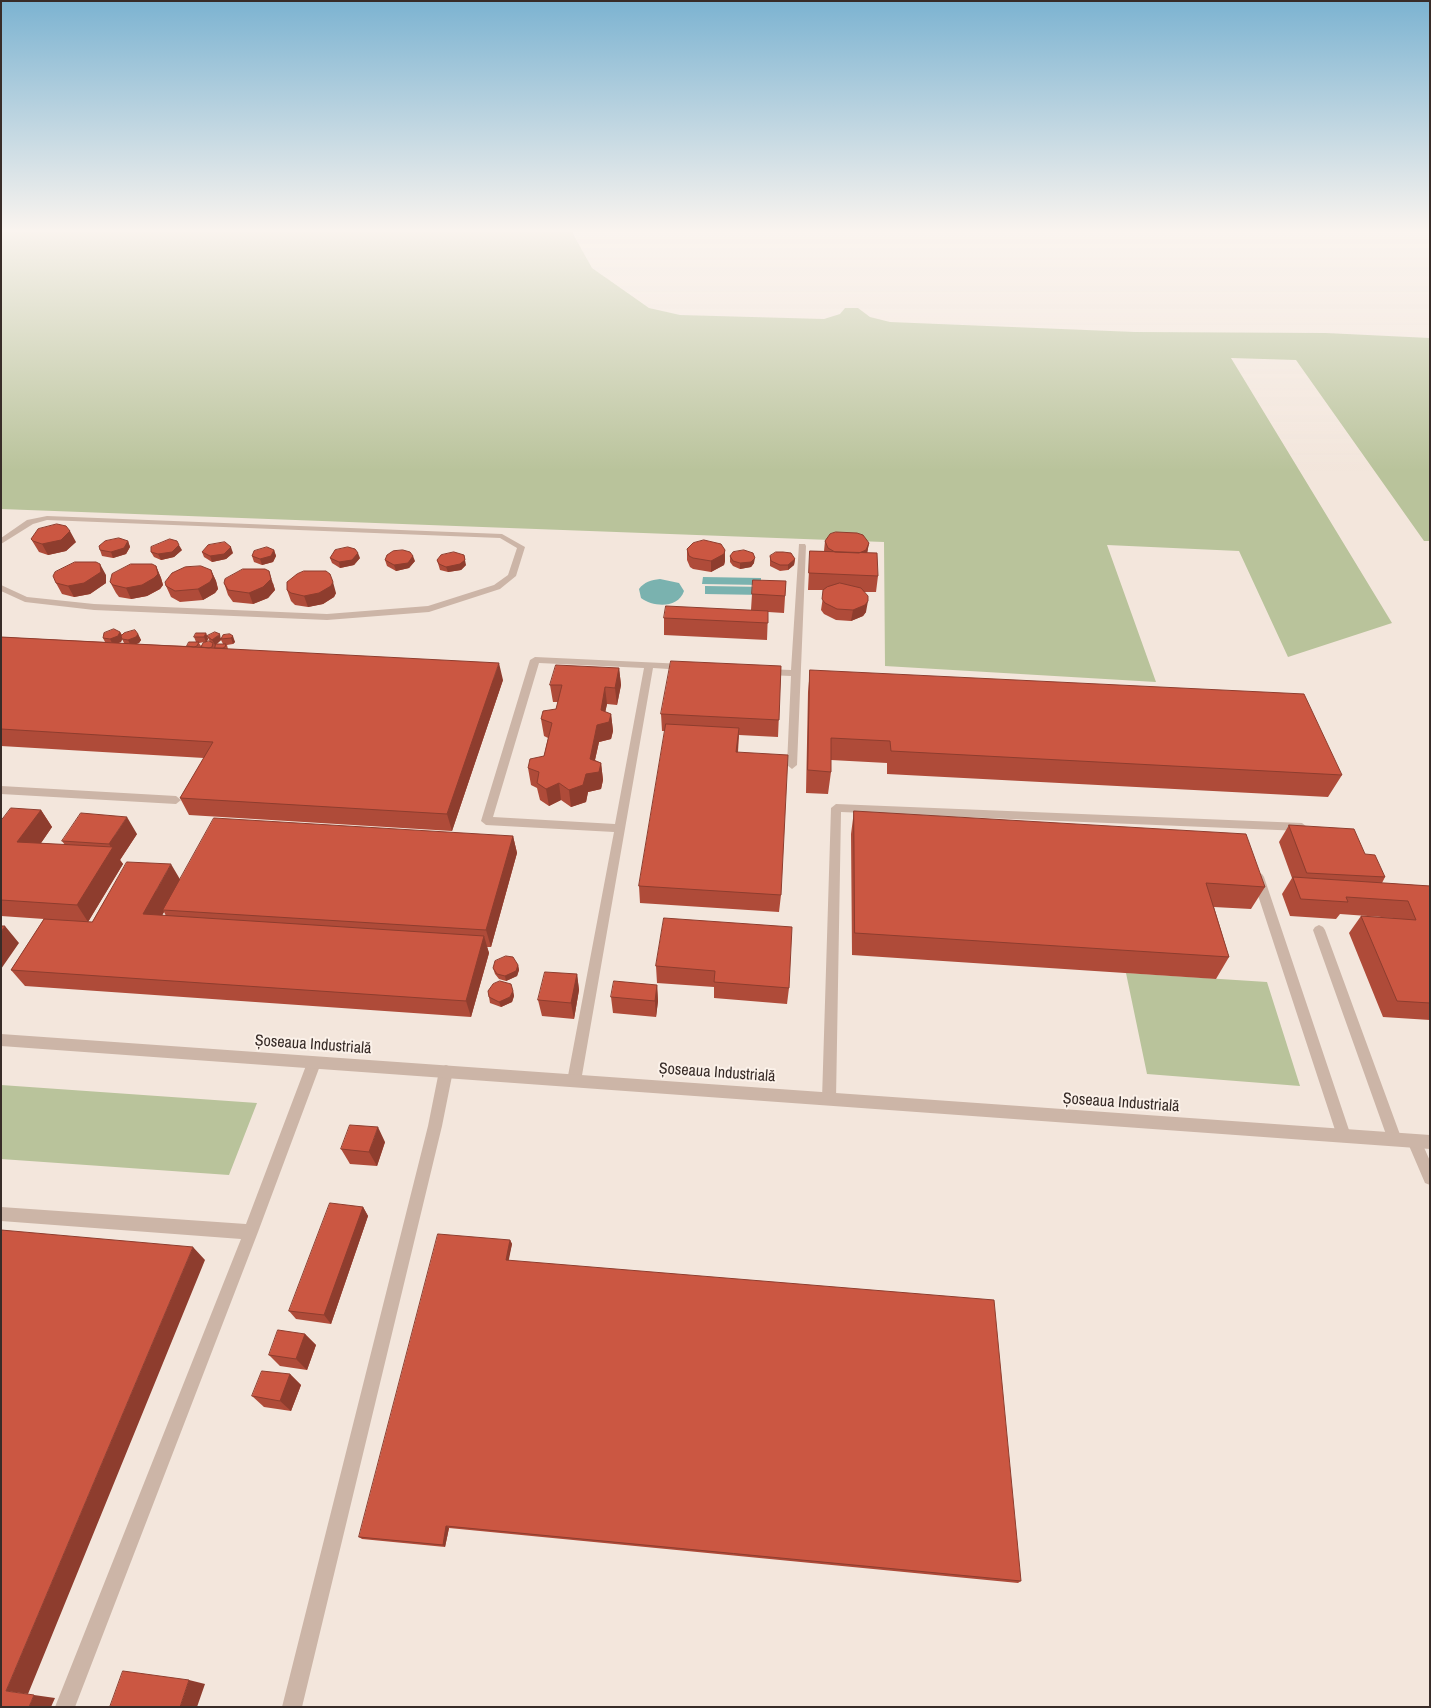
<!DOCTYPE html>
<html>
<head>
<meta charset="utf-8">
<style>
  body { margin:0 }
  #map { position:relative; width:1431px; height:1708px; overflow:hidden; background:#f3e6dc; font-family:"Archivo Narrow",sans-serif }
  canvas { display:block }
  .frame { position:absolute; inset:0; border:2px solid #382c28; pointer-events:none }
</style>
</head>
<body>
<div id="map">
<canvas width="1431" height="1708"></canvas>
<div class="frame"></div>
</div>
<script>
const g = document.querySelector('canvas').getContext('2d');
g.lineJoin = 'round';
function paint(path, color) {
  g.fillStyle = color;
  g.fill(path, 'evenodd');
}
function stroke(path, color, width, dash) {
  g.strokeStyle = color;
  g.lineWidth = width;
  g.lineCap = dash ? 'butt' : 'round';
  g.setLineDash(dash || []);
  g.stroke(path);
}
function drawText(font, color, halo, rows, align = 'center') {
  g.font = font + ' "Archivo Narrow",sans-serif';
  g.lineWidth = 4;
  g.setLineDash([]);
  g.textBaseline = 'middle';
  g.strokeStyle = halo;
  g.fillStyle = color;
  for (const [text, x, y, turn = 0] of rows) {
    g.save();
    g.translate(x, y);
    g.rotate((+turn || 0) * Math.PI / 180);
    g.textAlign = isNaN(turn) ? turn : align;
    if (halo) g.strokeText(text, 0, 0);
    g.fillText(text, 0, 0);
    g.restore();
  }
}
const green = new Path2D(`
  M1 232H572L592 268 649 308 680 315 824 319 840 314 845 308H858L870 317 890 322 1135 332 1326 333 1430 338V541H1424L1296 360 1231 358 1392 623 1288 657 1239 551 1107 545 1156 682 885 666 884 542 1 509Z
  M1126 973 1267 982 1300 1086 1147 1074Z
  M1 1085 257 1103 229 1175 1 1159Z`);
const water = new Path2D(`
  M703 577 761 578V585L702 584Z
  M660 579 679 583 684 591C678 609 653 607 641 598L639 589C644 582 651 580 660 579Z
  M705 586 764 587V595L705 594Z`);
const service = new Path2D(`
  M47 516 502 534 525 547 516 576 500 589 429 612 327 620 94 610 25 602 1 591V585L27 597 94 604 327 614 428 606 494 585 508 575 517 548 500 538 47 520 33 524 1 544V538L27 520Z
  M799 544H805L806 546 797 765 792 769 787 765 791 676 768 675 763 672 768 669 791 670Z
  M535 657 684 664 689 667 684 670 653 668 581 1081 579 1085 574 1087 569 1085 567 1081 614 832 486 825 481 821 530 660ZM539 663 644 668 615 824 493 817Z
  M1 786 176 796 181 800 176 804 1 794Z
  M836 804 1302 823 1307 827 1302 831 841 812 836 1099 834 1103 829 1105 824 1103 822 1099 831 808Z
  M1258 873 1262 874 1264 877 1351 1136 1349 1141 1344 1142 1339 1141 1337 1136 1252 877 1254 874Z
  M1319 925 1323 927 1325 930 1402 1140 1400 1145 1395 1146 1390 1145 1388 1140 1313 930 1315 927Z
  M314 1057 319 1059 321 1063 258 1232 75 1707H55L241 1239 1 1221V1207L246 1224 307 1063 309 1059Z
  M446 1065 451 1067 453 1071 442 1126 302 1707H282L428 1126 439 1071 441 1067Z
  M1414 1135 1419 1136 1430 1161V1185L1425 1183 1407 1141 1409 1136Z`);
const tertiary = new Path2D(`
  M1 1034 1430 1135V1149L1 1046Z`);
const wall = new Path2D(`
  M31 539 76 542 66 551 48 555 39 552Z
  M128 541 130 547 126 554 113 558 102 556 100 550Z
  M825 541 869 543 867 553 878 576 876 592H864L866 612 863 616 851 621 836 620 824 614 821 610 824 590H808L810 551H824Z
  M687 549 725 561 724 565 711 572 693 569 690 567 687 560Z
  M182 550 174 557 161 560 154 557 151 552Z
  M274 550 276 556 273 562 262 565 254 562 252 556Z
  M202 552 233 553 226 559 212 562 204 557Z
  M730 556 754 563 751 567 740 569 733 566 730 562Z
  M770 556 795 559 794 565 788 570 780 571 770 566Z
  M330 558H360L354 565 340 568 332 563Z
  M385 560 415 561 409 568 396 571 387 566Z
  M437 560 466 565 461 570 448 572 440 570Z
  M156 566 161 578 163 585 160 589 147 596 131 599 119 597 116 593 110 582Z
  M211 570 216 581 218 589 215 593 203 600 180 602 171 597 166 586Z
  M106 575V583L90 594 74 597 62 594 56 583Z
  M786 581 784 613 768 612 767 640 664 635V618L751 610 752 594Z
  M224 583H273L275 590 268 598 253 604 233 602 228 595Z
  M287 590 336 593 334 597 323 604 308 607 295 605 291 601Z
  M120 632 122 635 138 634 141 640 139 643 136 644 187 646 196 642 194 637 206 633 208 639 207 642H210L207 636 221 638 230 634 235 642 233 644 227 645 228 649 503 680 452 831 189 815 180 798 204 758 1 746V637L105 642 103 638ZM122 639 124 643H118L121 642ZM221 640 223 644H217ZM205 642 201 646 199 643Z
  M781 666 778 737 739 735 738 752 781 895 779 912 640 903 639 886 665 731H662L661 714Z
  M619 668 621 685 617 705 607 704 605 712 611 714 613 731 611 739 599 742 595 760 601 763 603 780 601 789 588 792 586 802 571 807 561 800 549 806 540 800 537 788 531 785 528 768 544 756 548 738 544 736 541 719 556 709 558 702H553L550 685Z
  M810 670 1342 775 1328 797 887 774V763L831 760V772L828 794 806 793 808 692Z
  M41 810 52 827 41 843 65 845 62 841 137 834 120 860 123 864 88 922H92L180 879 513 836 517 853 491 947H487L489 953 471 1017 25 986 11 970 44 919 1 916V821ZM164 912 166 916 162 915Z
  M854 811 1265 887 1251 909 1214 907 1229 957 1216 979 852 955 851 834Z
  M1289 825 1365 854 1385 877 1382 883 1430 886V1020L1383 1017 1349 933 1361 916 1395 918 1340 914 1336 919 1290 916 1282 894 1292 878 1279 842Z
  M664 918 789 988 787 1004 714 998V987L657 983 656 966Z
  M518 965 519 970 517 976 506 981 499 979 495 974 493 968Z
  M577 974 579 990 574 1019 542 1016 538 1000Z
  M657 985 658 1001 656 1017 613 1013 611 997Z
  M513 991 514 996 512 1002 501 1007 490 1003 489 997Z
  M385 1142 377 1166 350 1164 341 1149Z
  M363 1207 368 1216 331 1324 296 1319 289 1311Z
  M510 1240 512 1244 508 1260 1021 1581 1018 1583 449 1528 445 1547 362 1539 359 1537Z
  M305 1334 316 1345 307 1370 280 1366 269 1355Z
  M290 1374 301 1385 291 1411 264 1407 252 1396Z`);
const shadedWall = new Path2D(`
  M70 531 76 542 66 551 48 555 42 544Z
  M128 541 130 547 126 554 113 558 111 552Z
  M869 543 867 554H854Z
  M179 545 182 550 174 557 161 560 158 554Z
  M231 547 233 553 226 559 212 562 210 556Z
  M274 550 276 556 273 562 262 565 260 559Z
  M725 550V561L724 565 711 572V561Z
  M358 553 360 558 354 565 340 568 339 562Z
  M464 555 466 565 461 570 448 572 446 567Z
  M413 556 415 561 409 568 396 571 394 565Z
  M755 558 754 563 751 567 740 569V563Z
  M795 559 794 565 788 570V565Z
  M100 564 106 575V583L90 594 74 597 68 586Z
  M156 566 161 578 163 585 160 589 147 596 131 599 126 588Z
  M211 570 216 581 218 589 215 593 203 600 198 589Z
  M269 571 275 590 268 598 253 604 249 593Z
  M333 582 336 593 334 597 323 604 308 607 304 596Z
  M868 601 866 612 863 616 851 621 853 610Z
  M120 632 123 637 121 642 113 645 110 639Z
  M206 633 208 639 206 642 204 637Z
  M138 634 141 640 139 643 131 646 128 640Z
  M220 634 221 640 215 645 212 640Z
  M233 636 235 642 233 644 231 638Z
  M499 663 503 680 452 831 447 814Z
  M619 668 621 685 617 705 615 688Z
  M605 687 607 704 603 723 611 714 613 731 611 739 599 742 592 773 601 763 603 780 601 789 588 792 586 802 571 807 569 790 590 759Z
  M739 728 738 745 736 770V752Z
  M559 783 561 800 549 806 546 789Z
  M41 810 52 827 30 859 17 842Z
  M127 817 137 834 120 860 123 864 88 922 77 905 112 849 109 844Z
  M513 836 517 853 491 947 486 930Z
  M171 864 181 881 163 910 164 912 154 931 143 914Z
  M5 926 19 943 1 969V932Z
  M484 936 489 953 471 1017 466 1001Z
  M518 965 519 970 517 976 506 981 505 976Z
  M577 974 579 990 574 1019 571 1003Z
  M657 985 658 1001 656 1017 655 1001Z
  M513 991 514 996 512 1002 501 1007 499 1002Z
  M378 1127 385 1142 377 1166 369 1152Z
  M363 1207 368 1216 331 1324 324 1315Z
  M510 1240 512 1244 508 1264 506 1260Z
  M193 1247 205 1260 28 1694 6 1691Z
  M305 1334 316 1345 307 1370 296 1359Z
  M290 1374 301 1385 291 1411 280 1401Z
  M446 1526 449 1528 445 1547 443 1545Z
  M189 1680 205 1684 197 1707H180Z
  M34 1695 55 1698 51 1707H29Z`);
const building = new Path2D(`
  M57 524 66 526 70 531 61 540 42 544 33 541 31 539 38 529Z
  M836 532 857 533 863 535 869 543 866 550 859 553 835 552 828 548 825 541 830 534Z
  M119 538 128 541 124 548 111 552 100 550 99 546 105 541Z
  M170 539 177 541 179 545 172 552 158 554 151 552V547Z
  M704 540 721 544 725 550 724 554 711 561 693 558 689 556 687 549 693 543Z
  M225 542 231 547 224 554 210 556 202 552 208 545Z
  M267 547 274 550 271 556 260 559 252 556 254 551Z
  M348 547 355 549 358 553 352 560 339 562 330 558 335 550Z
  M403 550 410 552 413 556 408 563 394 565 385 560 387 555 393 551Z
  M744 550 753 553 755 558 751 562 740 563 733 561 730 556 733 552Z
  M810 551 877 553 878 576 809 573Z
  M454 552 464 555 465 560 460 564 446 567 439 564 437 560 441 555Z
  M776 552H783L791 553 795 559 788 565H780L771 561 770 556Z
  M75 562H96L100 564 101 572 84 583 68 586 56 583 53 576 55 572Z
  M131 564H152L156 566 158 574 154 578 142 585 126 588 113 585 110 582 112 574Z
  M201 566 211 570 213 577 210 582 198 589 175 591 166 586 165 582 172 573 185 567Z
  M243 569H265L269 571 271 579 263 587 249 593 228 590 224 583 225 579Z
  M304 571H326L330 574 333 582 331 586 319 593 304 596 291 593 287 590V582L297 574Z
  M753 580 786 581 785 596 752 594Z
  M840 583 861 588 868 596V601L865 605 853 610 837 609 825 603 822 599 823 590 827 587Z
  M666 606 768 611V623L664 618Z
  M114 629 120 632 118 636 110 639 103 638 104 633Z
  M135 630 138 634 136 637 128 640 122 639 121 636 124 633Z
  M215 632 220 634 212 640 207 636Z
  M196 633H206L204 637H194Z
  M230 634 233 636 231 638 221 639 223 635Z
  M1 637 499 663 447 814 180 798 213 742 1 729Z
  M209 641 213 643 212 647 209 648 201 647 203 643Z
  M189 642H199L197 646 194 647 187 646Z
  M216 644H226L225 647 223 648H215Z
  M671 661 781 666 779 720 661 714Z
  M556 665 619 668 615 688 605 687 601 710 611 714 609 722 597 725 590 759 601 763 599 772 586 774 583 785 569 790 559 783 546 789 537 783 539 772 528 768 530 759 544 756 552 723 541 719 543 711 556 709 562 685H550Z
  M810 670 1304 694 1342 775 891 751 890 741 831 738V772L808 770Z
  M666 724 739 728 736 752 788 755 781 895 639 886Z
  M11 808 41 810 17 842 113 847 77 905 1 900V821Z
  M854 811 1246 834 1265 887 1206 883 1229 957 855 933Z
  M81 813 127 817 109 844 62 841Z
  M214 818 513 836 486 930 163 910Z
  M1289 825 1354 829 1365 854 1375 855 1385 877 1307 873Z
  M127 862 171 864 143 914 484 936 466 1001 11 970 44 919 92 922Z
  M1293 877 1430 886V1003L1397 1001 1361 916 1416 920 1408 901 1346 897 1348 902 1301 899Z
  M664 918 792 927 789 988 714 982 715 971 656 966Z
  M1 926H5L1 932Z
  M506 956 513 957 518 965 516 971 505 976 497 974 493 968 495 961Z
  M545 972 577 974 571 1003 538 1000Z
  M500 981 511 984 513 991 510 997 499 1002 489 997 488 991 493 984Z
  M614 981 657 985 655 1001 611 997Z
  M350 1125 378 1127 369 1152 341 1149Z
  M330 1203 363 1207 324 1315 289 1311Z
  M1 1230 193 1247 6 1691 34 1695 29 1707H1Z
  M438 1234 510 1240 506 1260 994 1300 1021 1581 446 1526 443 1545 359 1537Z
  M278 1330 305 1334 296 1359 269 1355Z
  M262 1371 290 1374 280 1401 252 1396Z
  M123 1671 189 1680 180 1707H110Z`);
const nearStreetnames = [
  ["Șoseaua Industrială",313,1045,4],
  ["Șoseaua Industrială",717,1073,4],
  ["Șoseaua Industrială",1121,1103,4]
];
paint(green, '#b9c39b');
paint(water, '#7ab2af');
paint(service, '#ccb5a7');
paint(tertiary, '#ccb5a7');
paint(wall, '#af4b39');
paint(shadedWall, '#8e3d2e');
paint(building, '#cb5742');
stroke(building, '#8e3d2e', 1);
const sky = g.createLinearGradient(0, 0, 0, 471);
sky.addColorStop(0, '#7cb3d1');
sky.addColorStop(0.49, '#faf4ef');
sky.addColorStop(1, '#faf4ef00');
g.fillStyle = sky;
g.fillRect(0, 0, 1431, 471);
drawText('16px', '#382c28', '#fbf1e9', nearStreetnames);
</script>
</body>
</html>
